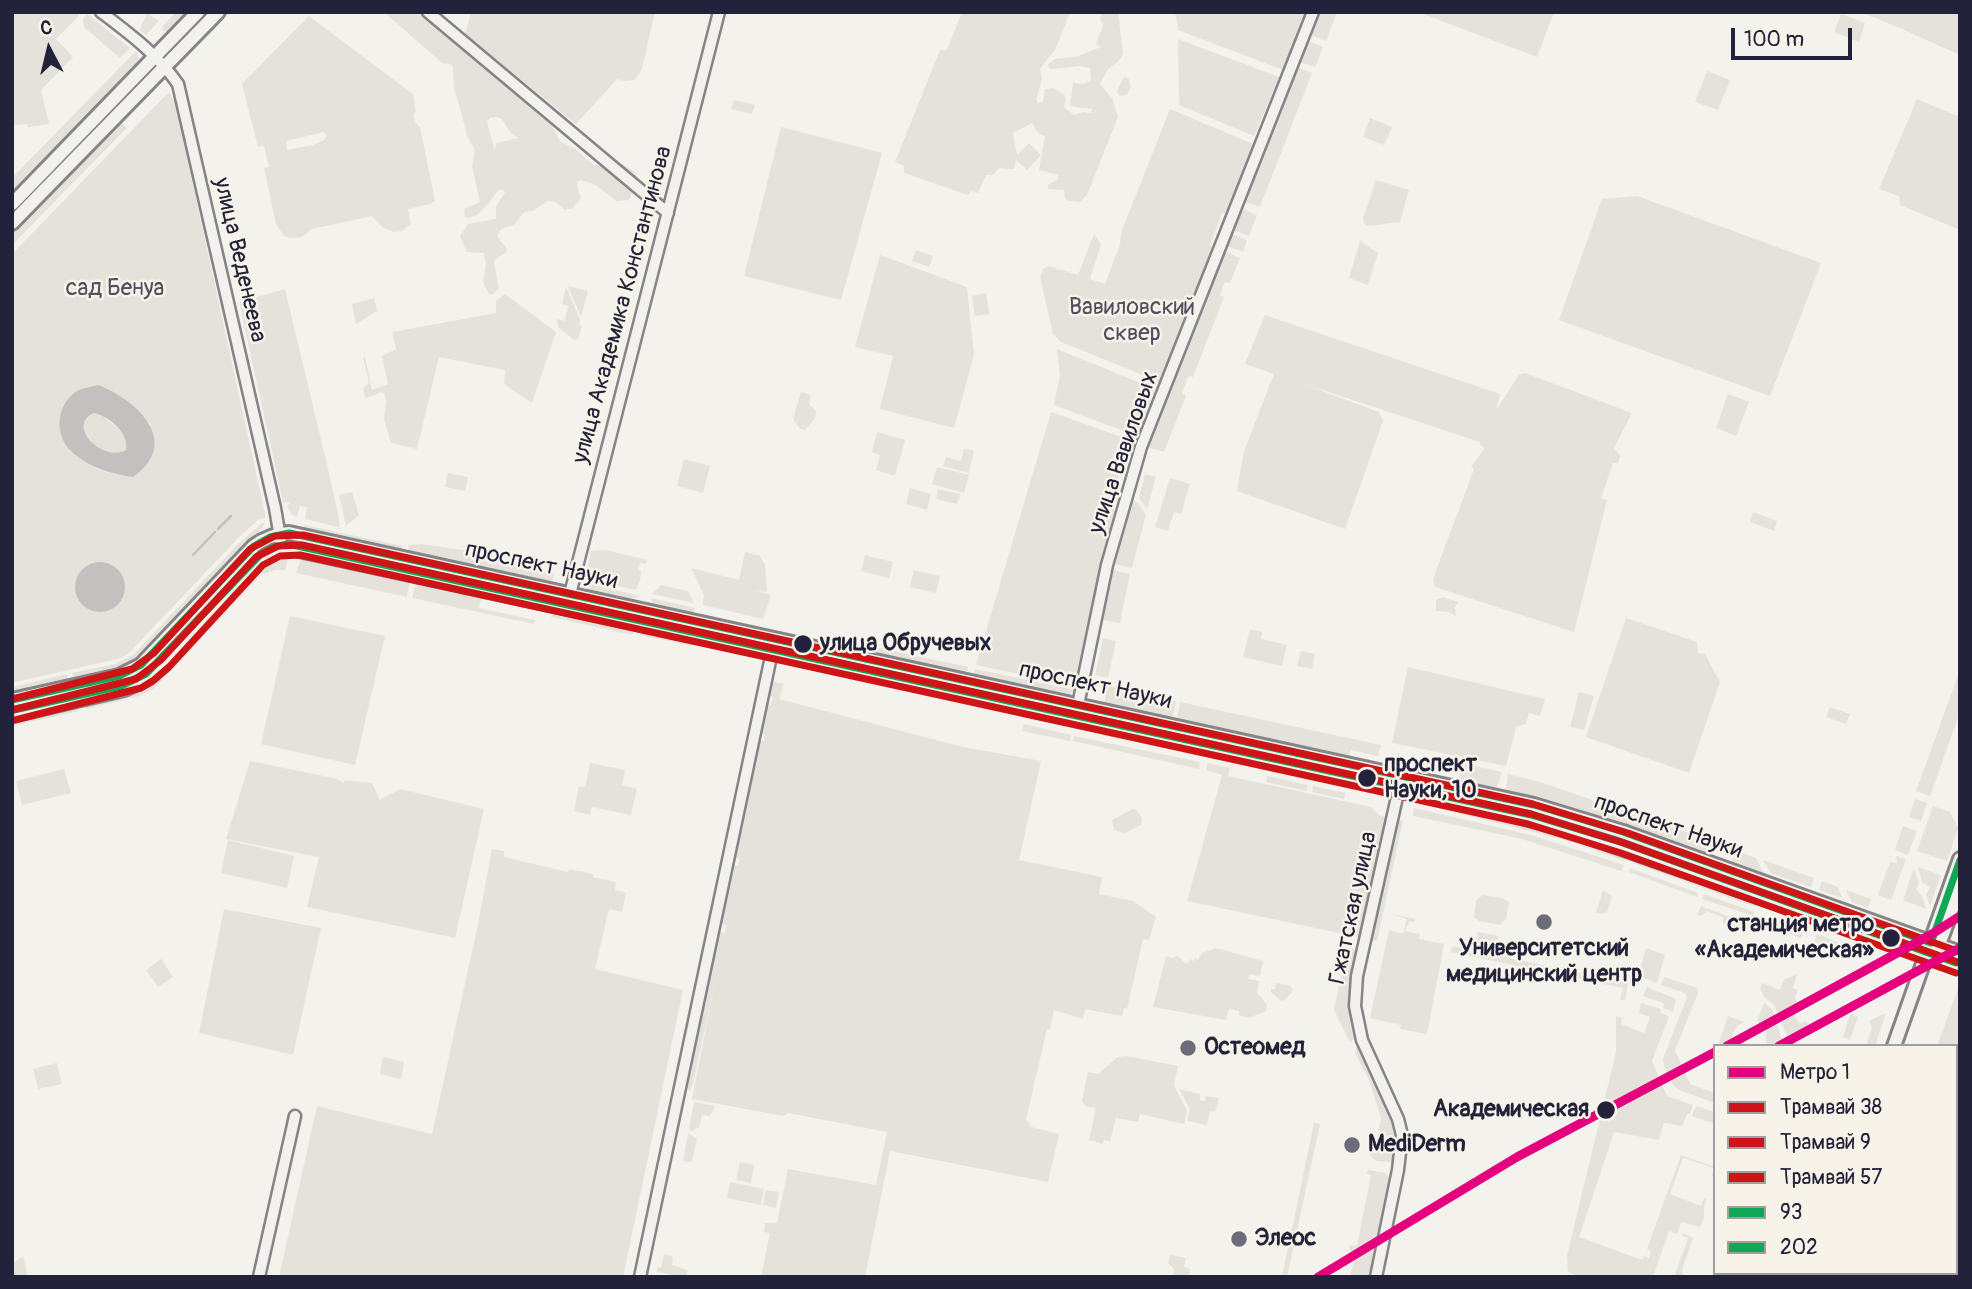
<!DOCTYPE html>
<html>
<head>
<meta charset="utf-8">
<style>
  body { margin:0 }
  #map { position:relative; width:1972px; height:1289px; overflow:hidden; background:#f4f2ec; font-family:Pangolin,sans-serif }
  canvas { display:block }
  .frame { position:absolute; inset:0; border:14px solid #22223b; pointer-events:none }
  .legend { position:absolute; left:1713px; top:1044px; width:245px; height:231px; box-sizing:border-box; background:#f7f3e8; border:2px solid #a29fa3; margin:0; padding:9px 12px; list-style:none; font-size:21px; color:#22223b }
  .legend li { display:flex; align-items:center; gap:14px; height:35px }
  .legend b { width:35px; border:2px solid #a29fa3 }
  .north { position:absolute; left:14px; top:14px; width:70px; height:70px; -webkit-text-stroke:5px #f7f3e8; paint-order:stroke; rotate:353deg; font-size:19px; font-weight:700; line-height:28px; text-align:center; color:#22223b }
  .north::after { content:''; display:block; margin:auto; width:24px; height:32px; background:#22223b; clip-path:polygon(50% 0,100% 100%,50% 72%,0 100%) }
  .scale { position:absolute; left:1731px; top:28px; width:121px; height:32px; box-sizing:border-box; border:4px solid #22223b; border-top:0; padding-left:9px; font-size:21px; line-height:24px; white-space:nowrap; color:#22223b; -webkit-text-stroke:5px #f7f3e8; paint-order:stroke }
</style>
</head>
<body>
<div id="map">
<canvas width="1972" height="1289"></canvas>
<div class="frame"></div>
<ul class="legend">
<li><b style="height:9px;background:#e5007d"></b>Метро 1</li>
<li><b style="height:9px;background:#ce1417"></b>Трамвай 38</li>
<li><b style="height:9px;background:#ce1417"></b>Трамвай 9</li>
<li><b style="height:9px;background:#ce1417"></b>Трамвай 57</li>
<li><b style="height:9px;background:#10a855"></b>93</li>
<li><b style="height:9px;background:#10a855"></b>202</li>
</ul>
<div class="north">С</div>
<div class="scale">100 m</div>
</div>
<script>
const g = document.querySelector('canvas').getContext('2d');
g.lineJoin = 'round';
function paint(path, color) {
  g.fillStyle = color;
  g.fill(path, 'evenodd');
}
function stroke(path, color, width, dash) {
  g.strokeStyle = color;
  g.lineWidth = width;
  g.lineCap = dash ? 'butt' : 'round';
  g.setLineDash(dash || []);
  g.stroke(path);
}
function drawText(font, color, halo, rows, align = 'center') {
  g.font = font + ' Pangolin,sans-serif';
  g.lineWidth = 5;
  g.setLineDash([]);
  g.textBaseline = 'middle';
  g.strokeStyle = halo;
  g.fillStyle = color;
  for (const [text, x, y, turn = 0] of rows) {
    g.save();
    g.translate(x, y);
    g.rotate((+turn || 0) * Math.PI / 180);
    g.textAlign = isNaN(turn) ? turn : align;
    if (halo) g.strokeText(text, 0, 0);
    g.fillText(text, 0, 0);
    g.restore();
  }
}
const built = new Path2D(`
  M12 12H76L79 16 56 39 73 57 41 90 49 124 28 127 27 124 12 125Z
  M176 12H191L169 34 161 28Z
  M384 12H422L552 126 560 141 575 149 594 165 623 164 636 173 637 181 629 200 616 201 596 185 581 180 578 181 577 185 581 198 573 208 565 210 555 202 547 201 533 211 524 212 514 225 501 229 497 236 507 249 506 253 495 259 494 263 499 288 493 294H489L483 282 486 265 484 253 467 252 460 236 468 224 496 219V206L505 193 503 189 498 190 489 203 477 215 469 218 465 217 464 209 480 202 472 166 475 149 468 138 454 87 453 67 450 64 442 63ZM496 117 502 119 511 134 519 138 496 143 495 151 487 122 490 118Z
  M471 12H655L642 69 635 80 624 81 617 79 576 124 465 34Z
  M962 12H1070L1056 48 1040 69 1042 79 1036 100 1039 103 1043 102 1045 89 1054 88 1064 95 1066 99 1064 107 1074 115 1083 112 1091 113 1093 103 1091 109 1070 106 1073 83 1083 84 1091 80 1090 68 1079 66 1053 69 1049 68 1048 64 1055 59 1078 56 1101 47 1096 44 1103 25 1100 18 1103 12H1118L1123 53 1119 61 1108 69 1100 84 1112 98 1118 117 1087 195 1080 202 1068 201 1065 198 1064 190 1048 189V185L1058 179V175L1039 170 1045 136 1038 133 1032 123 1013 133 1017 155 1029 143 1041 155 1027 170 1016 160 1014 169 999 168 993 175H986L978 193 971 191 968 195 904 173V166L895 162 940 50H947Z
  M1175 12H1305L1283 70 1178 30Z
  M1319 12H1337L1326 41 1311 35Z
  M1418 12H1554L1537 57Z
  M1861 12H1960V55L1902 29Z
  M147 13 159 21 146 35 140 30Z
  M87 14 130 48 120 58 84 27 83 19Z
  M1841 14 1865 23 1859 42 1834 32Z
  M309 16 413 94 416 112 413 113 415 123 420 127 435 201 430 204 408 209 411 224 402 231 393 232 382 227 372 216 312 229 302 237 290 238 284 236 276 224 264 168 269 167 264 146 258 147 242 84ZM324 132 327 136 324 140 313 145 287 150 286 141Z
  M1178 39 1279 77 1254 136 1179 105Z
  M1308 41 1323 47 1315 67 1300 62Z
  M136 51 139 58 135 70 12 195V178Z
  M1298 67 1312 73 1260 207 1245 202Z
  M1707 71 1730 80 1718 110 1695 102Z
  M1124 77 1129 79 1131 87 1127 95 1119 96 1117 91Z
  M169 92 175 103 266 518 259 519 241 535 129 653 121 658 12 683V254ZM98 386 151 424 116 475 97 469 70 451Z
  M1917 99 1960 117V230L1900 205 1899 196 1879 189Z
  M734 100 755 105 752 114 731 109Z
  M1170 109 1253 144 1226 214 1222 213 1210 246 1212 247 1160 382 1061 342 1053 334 1040 276 1043 269 1048 266 1078 275 1094 234 1101 244 1090 279 1105 284 1120 245 1121 233Z
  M1370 118 1392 127 1384 145 1363 137Z
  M120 121 127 128 12 245V231Z
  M781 127 882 153 841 300 744 276Z
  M1376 180 1409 190 1400 222 1368 226 1364 224 1363 218Z
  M1637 196 1821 263 1770 396 1559 320 1602 199Z
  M1242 209 1257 215 1249 236 1233 230Z
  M1232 234 1247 240 1243 252 1227 246Z
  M1360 241 1378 253 1368 285 1349 278Z
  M916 250 933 256 929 267 912 261Z
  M1225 251 1240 258 1230 283 1225 282 1220 295 1224 297 1193 377 1188 376 1182 393 1186 396 1164 452 1148 447Z
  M880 255 967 287 974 355 954 428 880 409 893 356 855 347Z
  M568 286 588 291 581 317Z
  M566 287 580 319 579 324 582 326 578 339 574 340 558 327 557 319 564 321 569 306 562 304Z
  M285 289 328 469 338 514 340 527H338L305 519 307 507 300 506 297 517 292 515 287 506 290 503 283 502 239 302Z
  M986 293 989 314 975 316 972 296Z
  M505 294 556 332 532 403 504 384 505 370 439 357 417 449 391 443 384 420 386 401 385 395 381 392 368 398 365 397 363 388 369 383 363 357H365L372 390 388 384 382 356 396 349 392 332 496 313V301Z
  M374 298 377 311 356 324 352 304Z
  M1265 315 1500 394 1496 410 1519 375 1525 373 1632 413 1614 448 1620 456 1618 463H1613L1601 498 1607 500 1574 632 1435 587 1433 579 1474 469 1471 467 1485 448 1480 445V442L1301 383 1379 412 1383 421 1345 529 1237 491 1244 451 1274 374 1245 364Z
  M1057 349 1155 389 1137 436 1054 405 1060 375Z
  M801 392 811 395 809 404 816 411 815 418 805 430 800 429 793 419Z
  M1728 394 1749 402 1736 436 1716 428Z
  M1051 412 1130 440 1109 507 1115 510 1076 682 1067 684 976 665Z
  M94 413 101 414 124 434 128 443 126 450 120 454 102 451 93 444 84 432 83 423 86 417Z
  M877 432 905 440 895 476 876 470 880 455 872 452Z
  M964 448 974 451 969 473 943 466 946 457 961 461Z
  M684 459 710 466 703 493 677 486Z
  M937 467 969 475 964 493 932 484Z
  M448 473 468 477 465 491 445 487Z
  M1145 474 1156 477 1147 509 1139 498Z
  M1170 478 1190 484 1181 514 1174 512 1168 531 1155 527Z
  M910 488 931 494 927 510 906 504Z
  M938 489 960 494 957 504 936 499Z
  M352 492 359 515 346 526 339 495Z
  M1133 500 1138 503 1146 515 1132 568 1115 564Z
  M1753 512 1777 521 1774 531 1750 522Z
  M262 523H265L263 527 136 661 117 670 74 680 72 673 115 664 134 654 238 544Z
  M304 525 402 546 401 549 400 550 303 529Z
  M421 544 470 551 527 565 554 574 552 583 408 552 409 545Z
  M606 550 647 560 646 564 640 563 638 569 641 571 640 581 636 590 585 579 591 551Z
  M745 552 760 556 765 565 767 592 756 591 771 595 763 619 703 605 704 595 691 568 739 580Z
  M289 554 285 570H275L261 575 167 675 163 672 268 560 274 556Z
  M865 555 893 562 889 578 861 571Z
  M302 556 410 580 407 597 296 573Z
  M914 570 940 576 936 593 910 587Z
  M1113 570 1130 574 1120 623 1103 620Z
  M416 581 482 595 479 608 535 620 534 624 412 598Z
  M581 582 641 596 628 600 591 592Z
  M661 585 688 591 694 603 652 594Z
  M1443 597 1458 602 1455 607 1456 616 1449 612 1436 611V600Z
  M651 598 695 608 694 612 692 614 653 605Z
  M553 611 633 628V635L551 617Z
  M290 616 385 636 355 765 261 744Z
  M1626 618 1697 642 1698 653 1705 654 1720 682 1689 773 1586 737Z
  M1250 629 1262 632 1261 639 1287 645 1282 666 1243 657Z
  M641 630 693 642 692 646 640 635Z
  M824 636 968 667 967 673 823 642Z
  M1103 638 1116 641 1108 678 1095 675Z
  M1301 651 1315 654 1312 669 1297 666Z
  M1408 667 1545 699 1540 716 1529 713 1526 724 1516 727 1506 766 1392 743Z
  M975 669 1075 690 1070 694 1064 695 973 675Z
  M1960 670V712L1930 796 1916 791Z
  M67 674 68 681 12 694V687Z
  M158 676 163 680 152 690 139 696 86 709 85 704 137 691 149 686Z
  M770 681 784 684 779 699 963 747 1041 761 1019 860 1102 877 1099 894 1133 901 1156 917 1149 940 1143 939 1127 1009 1124 1008 1122 1016 1085 1009 1083 1019 1054 1010 1050 1029H1047L1026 1119 1031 1127 1059 1134 1048 1182 890 1151 865 1277H761L770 1233 764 1232 765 1223H777L788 1169 876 1185 887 1132 788 1113 783 1116 692 1099 715 981 693 1084 689 1091 686 1086 718 932 725 933 726 925 719 923 732 865 738 866 740 859 733 857 757 740 764 741 765 734 759 733 765 704 771 705 773 697 767 695Z
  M1108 686 1176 701 1173 715 1171 718 1104 703Z
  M1579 692 1594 696 1584 730 1570 727Z
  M1180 702 1381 745 1378 756 1351 750 1349 757 1177 719Z
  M78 706 79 711 12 726V721Z
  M1830 707 1850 714 1846 724 1826 717Z
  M1024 714 1091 728V732L1023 718Z
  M1024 724 1071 735 1070 741 1022 731Z
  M1103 731 1203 753 1202 756 1102 735Z
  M1074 736 1200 762 1199 769 1073 741Z
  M250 761 338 779 343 783 345 780 372 783 380 800 400 789 484 809 455 938 307 907 319 857 226 839Z
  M590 763 625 770 622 785 637 789 631 815 592 807 590 815 574 811 579 786 585 787Z
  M1208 763 1230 768 1228 776 1371 807 1379 815 1403 821 1377 941 1187 901 1222 775 1206 770Z
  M1462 763 1502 772 1498 785 1495 788 1459 780Z
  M64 769 71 793 22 805 16 781Z
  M1508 774 1540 782 1720 844 1717 850 1713 849 1710 857 1572 808 1506 790Z
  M1267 776 1308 785 1307 791 1266 782Z
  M1313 786 1345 793 1344 799 1312 792Z
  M1915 799 1927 803 1921 821 1909 817Z
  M1933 806 1950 812 1958 828 1947 861 1917 851Z
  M1414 808 1531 835 1624 865 1621 871 1522 839 1413 816Z
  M1454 808 1568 837 1626 857 1625 861 1566 840 1453 812Z
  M1133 809 1137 810 1142 818 1141 825 1125 833 1114 830 1112 820Z
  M1903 826 1917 831 1908 855 1895 850Z
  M228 840 294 856 287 888 221 873Z
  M492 849 504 851V857L568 872 569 869 593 874V877L616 882 615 890 626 893 622 912 609 909 595 969 683 990 623 1277H279L317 1106 432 1134 478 924Z
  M1732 849 1756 858 1765 876 1731 864 1734 856 1730 854Z
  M1896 856 1906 859 1891 900 1878 895 1890 862 1897 863Z
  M1634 859 1757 902 1756 907 1633 863Z
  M1763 860 1814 878 1811 887 1770 873Z
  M1918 867 1941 875 1930 906 1926 895 1930 888 1922 882Z
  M1630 868 1698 893 1697 897 1629 872Z
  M1914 868 1919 883 1916 889 1922 896 1926 909 1903 900Z
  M1822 881 1838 887 1842 898 1819 890Z
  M1603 890 1612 896 1607 912 1602 914 1596 913Z
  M1846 890 1871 899 1868 908 1852 902Z
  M1704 894 1754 912 1753 916 1702 899Z
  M1483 895 1502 898 1509 902 1506 919 1500 925 1479 921 1474 917 1476 900Z
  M1701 906 1749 924 1748 929 1744 932 1740 931 1742 926 1730 921 1727 925 1723 923V917L1706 911 1702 916 1697 915Z
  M224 909 321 928 293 1055 199 1033Z
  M1391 914 1415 919V922L1409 921 1405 931 1420 934 1419 939 1444 944 1427 1034 1400 1029 1401 1025 1370 1018 1389 930 1403 934 1407 919Z
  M1777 920 1798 928 1803 932 1801 938 1774 929Z
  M1478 932 1499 936 1497 945 1476 940Z
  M1817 934 1855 949 1838 956 1836 951 1814 943Z
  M1452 946 1614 980 1616 973 1625 975 1628 984 1625 1000H1620L1623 988 1451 952Z
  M1347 947 1355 949 1358 954 1356 1038 1350 1042 1334 1010Z
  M1216 948 1263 961 1260 976 1249 974 1248 979 1259 981 1257 993 1267 1004 1266 1011 1249 1018 1239 1015V1011L1229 1009 1226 1020 1153 1007 1166 956 1174 958 1177 955 1186 964 1191 959 1193 961 1196 958 1198 960 1202 953Z
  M1646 948 1665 955 1657 983 1644 978 1639 972Z
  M161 959 173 977 158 987 146 970Z
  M1798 971 1793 988 1798 990 1795 998 1800 1008 1793 1012 1799 1024 1806 1021 1810 1026 1808 1033 1797 1039 1795 1046H1791L1774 1005 1764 997 1760 988 1762 983 1780 990 1784 980 1797 974Z
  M1664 977 1697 988 1698 993 1675 1050 1690 1084 1715 1093V1103L1679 1090 1673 1085 1664 1065 1663 1059 1687 997 1685 993 1661 985Z
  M1276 983 1289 985 1292 988V992L1286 999 1281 1001 1271 992V989H1275Z
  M1647 987 1676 999 1673 1012 1663 1008 1664 1003 1643 996Z
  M1958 989 1960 990V1277H1917L1898 1273H1956V1046H1937Z
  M1641 1003 1661 1009 1660 1013 1669 1016 1652 1061 1667 1096 1693 1105 1690 1114H1687L1682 1126 1664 1123 1659 1140 1614 1132 1579 1237 1642 1260 1644 1256 1649 1258 1651 1251 1647 1249 1681 1155 1715 1167V1176H1712L1714 1168 1683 1158 1670 1194 1701 1206 1704 1198 1706 1199 1704 1207V1218L1700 1227 1681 1222 1677 1234 1669 1231 1653 1277H1580L1568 1272 1567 1256 1616 1052V1016L1622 1017 1621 1024 1644 1033 1650 1017 1639 1013Z
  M1764 1003 1772 1009 1784 1046 1766 1043V1030L1757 1021Z
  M1886 1013 1875 1046H1866L1872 1027 1869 1021Z
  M1850 1014 1858 1017 1850 1040 1843 1037Z
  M1728 1016 1745 1022 1738 1025 1732 1034 1733 1046H1718Z
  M1356 1047H1359L1389 1112 1396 1142 1392 1162 1376 1161 1369 1155V1153H1374L1381 1118 1369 1080 1355 1053Z
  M1126 1056 1178 1066 1174 1085 1187 1111 1184 1124 1140 1114 1138 1122 1116 1118 1110 1141 1104 1140 1103 1144 1089 1140 1096 1108 1085 1106 1082 1101 1088 1072 1098 1074 1118 1057Z
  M383 1057 404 1062 401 1079 380 1074Z
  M57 1063 62 1084 38 1089 33 1069Z
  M1179 1089 1200 1094V1100L1205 1101 1206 1096 1219 1098 1215 1112 1210 1111 1207 1125 1187 1121 1190 1109Z
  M694 1102 715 1106 710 1116 702 1115 699 1128H696L693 1131 689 1130Z
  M1696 1106 1715 1112 1713 1123 1692 1116Z
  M1314 1123 1320 1124 1287 1277H1282Z
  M688 1133 697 1139 692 1161 688 1162 683 1161Z
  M740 1162 754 1165 751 1183 736 1180Z
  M1369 1170 1385 1173 1391 1179 1370 1277H1350L1356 1252 1349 1250 1350 1245 1357 1246 1371 1175 1366 1173Z
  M730 1182 764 1189 761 1205 727 1198Z
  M766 1190 779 1192 776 1208 763 1205Z
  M1683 1233 1693 1238 1682 1270 1684 1277H1674L1688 1238 1682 1236Z
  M664 1254 673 1257 672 1265 688 1270 686 1277 657 1272 658 1267 661 1268Z
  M1170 1255 1186 1258 1184 1267 1190 1269 1188 1277H1173L1174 1269 1168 1263Z
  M23 1256 28 1277H13L12 1264Z`);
const water = new Path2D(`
  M98 385C138 400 182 443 133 477 110 474 91 468 73 453 54 437 55 405 77 391 82 388 92 387 98 385ZM94 413C109 416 130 434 126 450 104 463 65 426 94 413Z
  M75 587a25 25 0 1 1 50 0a25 25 0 1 1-50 0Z`);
const stream = new Path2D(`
  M218 529 231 516
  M193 555 215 532`);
const minor = new Path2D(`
  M101 12C130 34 157 54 178 84L275 508 282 549
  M428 12 668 213
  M569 598 719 12
  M1077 710 1107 565 1141 447 1313 12
  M259 1277 295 1116
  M640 1277 773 647
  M1376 1277 1398 1170 1402 1135 1398 1119 1362 1040 1355 1006 1357 976 1399 788
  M1785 1277 1786 1273
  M1849 1277 1850 1273`);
const major = new Path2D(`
  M12 204 198 12
  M12 223 218 12
  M12 700 119 676 141 665 254 546C265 538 275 534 289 533L1534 805 1623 832 1960 953
  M12 715 124 689 148 678 259 560 275 550 294 549 1388 785 1496 810 1573 831 1960 967
  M1936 953 1960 887
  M1894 1046 1960 859
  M1810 1277 1812 1273
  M1821 1277 1822 1273`);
const bus1 = new Path2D(`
  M12 700 119 676 141 665 254 546 270 537 289 533 1534 805 1623 832 1931 943 1960 860`);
const bus2 = new Path2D(`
  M14 710 121 686 146 674 261 554 274 547 288 544 1531 815 1620 842 1956 963`);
const tram1 = new Path2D(`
  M12 710 136 679 161 660 256 557 278 546 302 545 1531 814 1624 843 1960 963`);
const tram2 = new Path2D(`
  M15 720 141 688 154 680 169 667 263 565 280 556 300 555 1528 824 1621 853 1956 973`);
const tram3 = new Path2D(`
  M12 699 132 669 154 653 250 549 275 536 303 535 1533 804 1628 833 1960 952`);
const metro1 = new Path2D(`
  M1727 1046 1932 934 1960 916
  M1779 1046 1960 948
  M1318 1277 1517 1157 1715 1052`);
const markers = [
  [803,644,10,"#22223b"],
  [1367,778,10,"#22223b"],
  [1544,922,9,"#6c6b79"],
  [1891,938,10,"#22223b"],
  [1188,1048,9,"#6c6b79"],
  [1606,1110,10,"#22223b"],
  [1352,1145,9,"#6c6b79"],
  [1239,1239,9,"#6c6b79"]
];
const streetNames = [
  ["улица Веденеева",239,260,77],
  ["улица Академика Константинова",623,305,-75],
  ["улица Вавиловых",1124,453,-71],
  ["проспект Науки",541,566,12],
  ["проспект Науки",1095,686,12],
  ["проспект Науки",1668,827,19],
  ["Гжатская улица",1354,908,-78]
];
const parkNames = [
  ["сад Бенуа",115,289],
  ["Вавиловский",1132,308],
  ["сквер",1132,334]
];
const stopNames = [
  ["улица Обручевых",820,644],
  ["проспект",1384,765],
  ["Науки, 10",1384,791],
  ["станция метро",1874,925,"right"],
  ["«Академическая»",1874,951,"right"],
  ["Академическая",1589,1110,"right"]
];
const poiNames = [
  ["Университетский",1544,949,"center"],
  ["медицинский центр",1544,975,"center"],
  ["Остеомед",1204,1048],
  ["MediDerm",1368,1145],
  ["Элеос",1255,1239]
];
paint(built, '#e5e2dc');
paint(water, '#c3c0c0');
stroke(stream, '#c3c0c0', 2.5);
stroke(minor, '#858486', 15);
stroke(major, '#858486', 18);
stroke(minor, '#f2f1ed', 10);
stroke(major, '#f2f1ed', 12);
stroke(bus1, '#10a855', 7);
stroke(bus2, '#10a855', 7);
stroke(tram1, '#ce1417', 7);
stroke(tram2, '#ce1417', 7);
stroke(tram3, '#ce1417', 7);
stroke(metro1, '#e5007d', 9);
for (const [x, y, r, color] of markers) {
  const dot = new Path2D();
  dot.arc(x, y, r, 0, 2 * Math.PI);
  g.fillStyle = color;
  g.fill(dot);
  stroke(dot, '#f7f3e8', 2.5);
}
drawText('23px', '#22223b', '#f7f3e8', streetNames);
drawText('23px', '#504f60', '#f7f3e8', parkNames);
drawText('bold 23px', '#22223b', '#f7f3e8', stopNames, 'left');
drawText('bold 23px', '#22223b', '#f7f3e8', poiNames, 'left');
</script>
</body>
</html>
